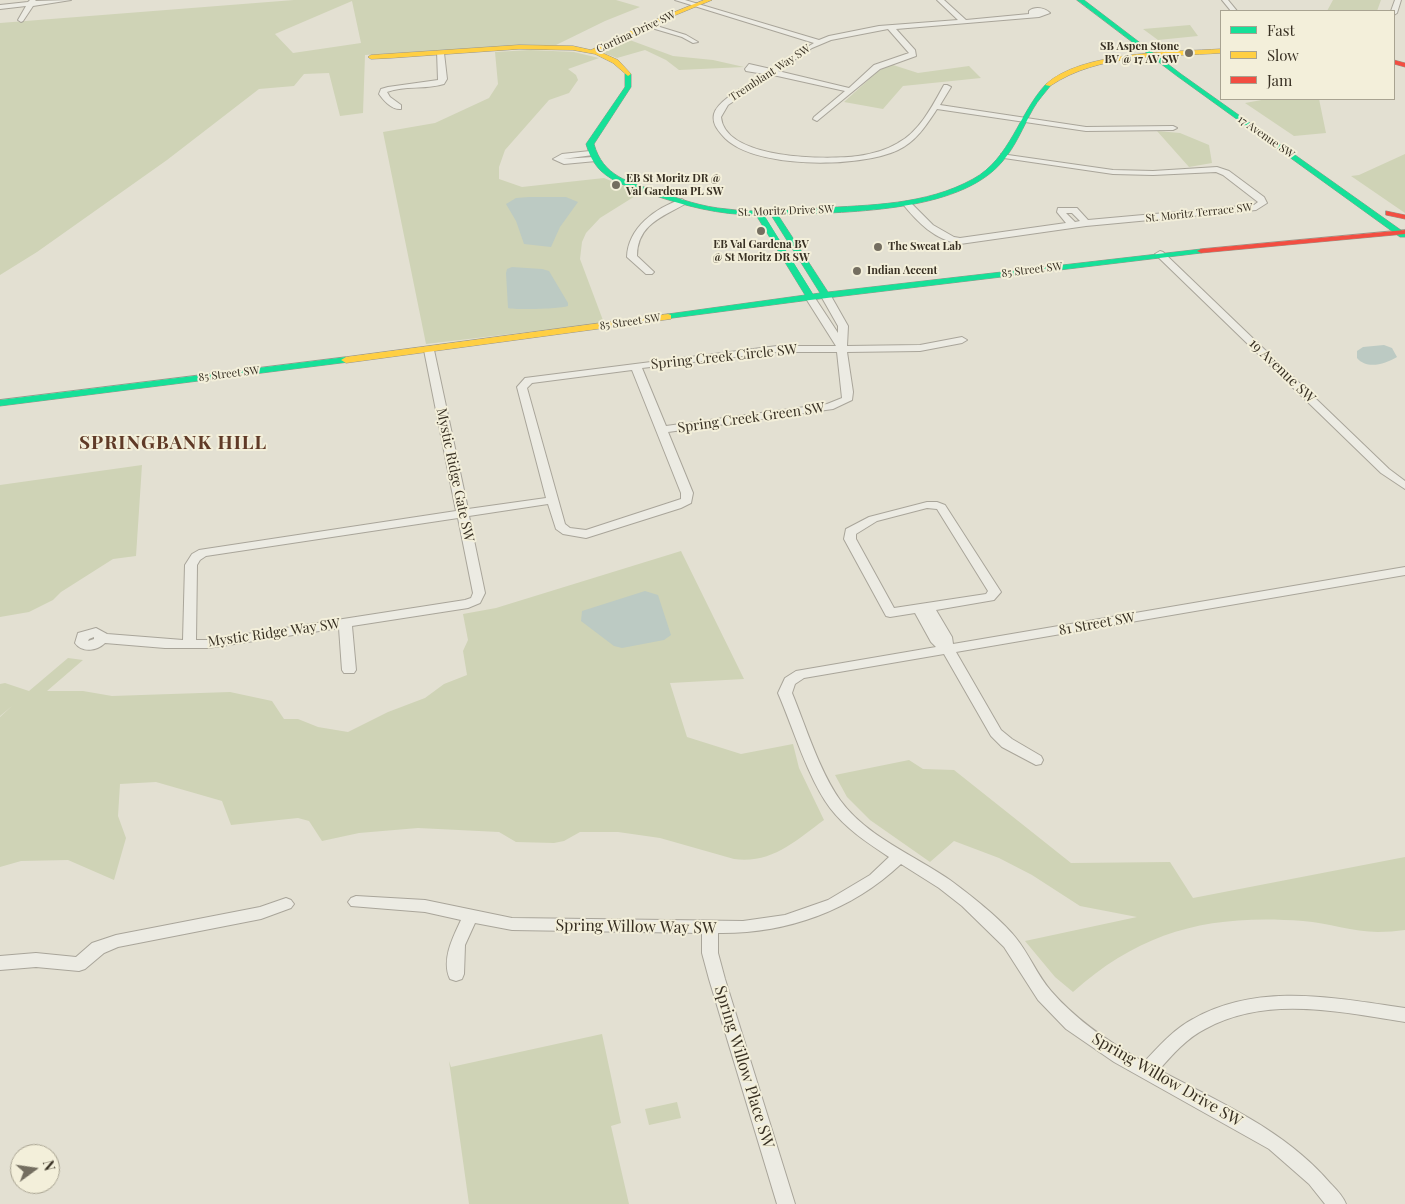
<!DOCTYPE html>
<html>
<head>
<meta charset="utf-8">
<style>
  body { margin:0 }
  #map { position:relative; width:1405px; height:1204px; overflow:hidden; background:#e3e0d2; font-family:"Playfair Display",serif }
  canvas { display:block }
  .legend { position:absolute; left:1220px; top:10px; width:175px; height:90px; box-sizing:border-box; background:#f3efda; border:1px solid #a8a391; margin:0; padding:6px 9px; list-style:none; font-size:15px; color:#383023 }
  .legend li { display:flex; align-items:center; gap:10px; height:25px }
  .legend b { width:25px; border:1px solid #a8a391 }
  .north { position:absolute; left:10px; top:1144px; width:50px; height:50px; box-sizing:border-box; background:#f3efda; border:1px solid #a8a391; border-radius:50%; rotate:76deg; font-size:14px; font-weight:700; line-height:20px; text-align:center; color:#383023 }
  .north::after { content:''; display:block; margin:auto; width:18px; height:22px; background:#746e60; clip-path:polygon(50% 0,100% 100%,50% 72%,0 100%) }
</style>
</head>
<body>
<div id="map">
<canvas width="1405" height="1204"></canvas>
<ul class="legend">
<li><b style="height:6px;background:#16e098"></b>Fast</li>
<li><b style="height:6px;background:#ffcf43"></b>Slow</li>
<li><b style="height:6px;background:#f24e42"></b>Jam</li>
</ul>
<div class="north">N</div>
</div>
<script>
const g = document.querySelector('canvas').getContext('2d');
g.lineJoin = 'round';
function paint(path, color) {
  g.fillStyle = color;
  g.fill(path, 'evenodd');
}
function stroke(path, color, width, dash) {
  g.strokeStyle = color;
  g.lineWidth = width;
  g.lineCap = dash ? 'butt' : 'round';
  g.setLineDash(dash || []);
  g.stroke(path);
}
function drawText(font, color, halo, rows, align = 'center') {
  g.font = font + ' "Playfair Display",serif';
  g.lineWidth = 4;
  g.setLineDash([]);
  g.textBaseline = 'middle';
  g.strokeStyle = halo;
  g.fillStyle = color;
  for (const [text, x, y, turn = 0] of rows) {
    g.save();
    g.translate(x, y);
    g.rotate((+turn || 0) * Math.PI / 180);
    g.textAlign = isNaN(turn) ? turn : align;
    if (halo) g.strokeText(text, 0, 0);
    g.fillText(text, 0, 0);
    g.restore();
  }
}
const green = new Path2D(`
  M294 0H616L640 7 605 21 556 45 365 55 363 113 340 116 329 73 304 74 294 86 259 89 167 160 37 252 0 275V23ZM352 1 361 43 293 53 275 34Z
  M1333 0H1381L1377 11H1327Z
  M1190 25 1198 36 1158 40 1143 29Z
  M627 39 673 56 713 60 744 67 679 70 666 60 645 50 617 58 604 53V51Z
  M530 50 574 52 599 58 568 69 576 75 578 80 569 93 549 100 505 150 499 167V179L522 187 604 178 640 193 600 218 586 233 582 242 580 259 604 323 426 344 383 132 435 123 489 98 498 84 495 52Z
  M890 64 918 73 969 66 981 78 903 86 883 109 844 102 877 72Z
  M1267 99H1319L1326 133 1294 136 1245 103Z
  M1157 131 1180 133 1209 145 1212 163 1189 167Z
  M1405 154V213L1351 176 1359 175Z
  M142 465 136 556 113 559 61 592 53 600 29 612 0 617V485Z
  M681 551 744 679 670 683 687 737 741 754 793 744 799 768 824 820C795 841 772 864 734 859L660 838 618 832H580L564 841 554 843 516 842 499 832 418 828 359 833 322 841 309 821 298 818 231 825 222 801 156 782 120 784 118 816 126 838 114 880 68 860 21 861 0 867V717L12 706 0 716V684L5 683 29 691 68 658 83 660 47 691H83L112 696 230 692 272 701 284 719H298L318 727 348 732 388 712 425 698 444 684 467 675 463 651 468 640 463 614 496 608Z
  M909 760 923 769 954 770 1071 863 1170 862 1193 898 1405 857V930C1396 931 1387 932 1378 932 1353 932 1328 923 1303 921 1211 914 1142 930 1073 992L1055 977 1025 941 1137 917 1080 906 1032 875 999 858 954 841 930 862 870 820 847 797 835 775Z
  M602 1034 621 1123 611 1126 629 1204H469L449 1061 451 1067Z
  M677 1102 681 1118 649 1125 645 1109Z`);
const water = new Path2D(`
  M529 197H566L578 202 560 227 551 247 524 244 516 221 506 204 516 198Z
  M512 267 542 269 549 271 568 303V306C561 309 514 310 508 308L506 273 507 269Z
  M1384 345 1392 348 1397 357C1385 364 1367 370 1357 358V351L1363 347Z
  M645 591 658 595 671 635 664 640 622 648 614 646 581 621 582 611Z`);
const street = new Path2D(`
  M30 0H36L35 1 71 0 33 6 23 21 21 22 18 20 26 6 0 9V5L28 2Z
  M675 0H685L819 40 829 36 879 26 958 20 937 0H944L966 20 1029 14V11C1035 6 1045 8 1050 13L1039 17 896 29 915 50 916 56 880 69 817 121 813 119 814 117 845 91 773 75 728 105 721 117C725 160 828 160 858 156 872 154 886 150 898 143 920 131 933 105 944 85H947L951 87 940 105 1086 127 1173 126 1177 128 1173 130 1086 131 937 109C927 124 916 142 898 150 861 168 750 170 722 135 717 129 712 123 714 114 718 99 751 83 764 74L746 71 745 69 749 64 771 69 814 43ZM888 29 909 53 874 65 849 88 778 71 812 48 831 40Z
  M1222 0H1228L1237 11H1231Z
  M1395 0H1401L1397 13 1394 15V11H1391Z
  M647 23 686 35 698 42 693 43 682 37 645 26 644 25Z
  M437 51 444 53 447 79 444 84C425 90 405 85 387 92L390 97 401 105V109C392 110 384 101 379 94L381 89 388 87 438 80Z
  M590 151 594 153 593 155 563 159 593 157H596V161L564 164 553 159 562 154Z
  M1001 154 1113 170 1153 171 1217 167 1229 171 1264 197 1267 203 1256 210 1086 226 960 244C935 240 917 222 902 203L909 201 933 225 954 237 960 238 1066 223 1057 212 1058 208H1077L1088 220 1254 205 1258 202 1223 175 1216 172 1153 175 1113 174 1004 158H1001ZM1066 213H1072L1080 221 1075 222Z
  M682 199 686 202 685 204C662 217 637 225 637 256L654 272 652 274H646L627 257C628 228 655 208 682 199Z
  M1160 251 1163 252 1389 469 1405 481V489L1381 473 1157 256 1155 254Z
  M826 293 831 296 848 326 847 346 920 345 962 337 967 340 962 343 920 351 847 352 853 392 852 400 833 409 668 432 693 493 691 503 681 508 586 538 563 534 556 529 548 504 469 516 485 593 480 603 468 608 352 626 356 670 354 673H344L342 670 339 628 208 648H165L105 643C97 651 82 653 75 643L78 633 96 628 107 634 183 640 185 565 192 554 199 550 456 511 424 350 425 348H433L434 350 468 509 546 498 517 387 525 378 777 346H836L805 297 810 294 813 295 838 333V326L821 296ZM777 352H837L842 398 827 404 666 426 642 368ZM632 370 681 493V499L586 530 570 528 565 524 527 388 532 383ZM458 518 473 593 471 598 465 600 208 640H196L197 565 200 560 206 556ZM94 637V639L88 641 89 639Z
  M927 502H937L945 505 1001 592 994 600 936 610 952 637 953 644 1405 567V575L956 652 1001 730 1012 739 1041 756 1043 760 1041 764 1036 765 1002 747 991 736 944 654 804 678 795 684 792 693C806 727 819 770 840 800 867 837 914 855 950 880 969 894 1001 919 1016 938 1029 954 1037 975 1051 991 1077 1021 1110 1043 1144 1062 1159 1046 1174 1029 1193 1019 1259 982 1334 998 1405 1008V1022C1339 1012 1267 995 1205 1029 1187 1038 1172 1055 1159 1070 1219 1102 1285 1130 1330 1183 1336 1189 1343 1196 1346 1204H1325L1309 1184 1269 1149 1114 1062 1066 1029 1038 1000 1004 947 962 906 939 888 901 864C851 911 786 934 718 933V953L725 979 795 1204H777L709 979 702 953V933L512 930 475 923 465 945 464 974 462 979 456 981 450 979C441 960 453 937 461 920L425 912 351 906 348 902 351 898 356 896 425 900 512 918 743 921 785 915 828 900 870 875 889 857C868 843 846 829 830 808 807 776 794 730 778 693L785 678 796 671 936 647 931 642 915 613 890 617 886 616 844 539 846 529 869 517ZM927 508 937 509 988 591 986 594 894 608 856 539V534L877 521Z
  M286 898 291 900 294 904 291 908 261 919 118 947 104 953 85 969 79 971 36 967 0 970V956L36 953 76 957 92 943 116 935 260 907Z`);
const fast = new Path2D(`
  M1077 0H1084L1181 74 1405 233V237H1400L1177 76Z
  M628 72 631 74V87L594 144C603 176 628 182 657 191 680 199 702 207 727 209 757 213 787 210 818 208 870 205 926 205 973 179 1010 159 1019 113 1046 84H1050L1051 85C1045 93 1038 100 1033 109 1023 127 1016 146 1002 162 958 214 842 212 778 215L828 292 1201 249 1205 251 1201 253 810 300 665 319V315L668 314 805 295 756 215C719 215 685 206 650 194 633 189 614 183 601 171 593 163 589 154 586 144L625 87V74ZM764 215H771L820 293 813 294Z
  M346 357 351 360 349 362 0 406V400Z`);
const slow = new Path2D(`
  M704 0H712L649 26 598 51 618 60 631 74 628 76 613 63 595 54 573 50 519 49 391 58 371 59 368 57 371 55 519 45 573 46 591 50 645 24Z
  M1221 49V53C1164 57 1099 53 1050 86L1045 85C1081 51 1173 52 1221 49Z
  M668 314 671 315V319L346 363 341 360 346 357Z`);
const jam = new Path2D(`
  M1394 60 1405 63V67L1394 64Z
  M1386 211 1405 215V219L1386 215Z
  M1405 230V234L1201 253 1197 251 1201 249Z`);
const markers = [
  [1189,53,5,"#746e60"],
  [616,185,5,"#746e60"],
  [761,231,5,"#746e60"],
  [878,247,5,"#746e60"],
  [857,271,5,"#746e60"]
];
const farStreetnames = [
  ["Cortina Drive SW",636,32,-25],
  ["Tremblant Way SW",770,73,-33],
  ["17 Avenue SW",1266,137,35],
  ["St. Moritz Drive SW",786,211,-2],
  ["St. Moritz Terrace SW",1199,213,-6],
  ["85 Street SW",1032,270,-7],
  ["85 Street SW",630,322,-8],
  ["85 Street SW",229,374,-7]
];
const farPoinames = [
  ["SB Aspen Stone",1179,47,"right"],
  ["BV @ 17 AV SW",1179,60,"right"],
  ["EB St Moritz DR @",626,179],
  ["Val Gardena PL SW",626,192],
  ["EB Val Gardena BV",761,245,"center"],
  ["@ St Moritz DR SW",761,258,"center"],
  ["The Sweat Lab",888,247],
  ["Indian Accent",867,271]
];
const streetNames = [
  ["Spring Creek Circle SW",724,357,-6],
  ["19 Avenue SW",1282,371,44],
  ["Spring Creek Green SW",751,418,-8],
  ["Mystic Ridge Gate SW",455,475,78],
  ["81 Street SW",1097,624,-10],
  ["Mystic Ridge Way SW",274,633,-8]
];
const nearStreetnames = [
  ["Spring Willow Way SW",636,927,1],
  ["Spring Willow Place SW",744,1067,73],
  ["Spring Willow Drive SW",1167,1080,30]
];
const districtNames = [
  ["SPRINGBANK HILL",173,443]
];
paint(green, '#cfd3b6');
paint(water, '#bccac3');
stroke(street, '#a9a59a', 2);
stroke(fast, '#99958a', 1);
stroke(slow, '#99958a', 1);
stroke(jam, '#99958a', 1);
paint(street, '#ecebe3');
paint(fast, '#16e098');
paint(slow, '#ffcf43');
paint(jam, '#f24e42');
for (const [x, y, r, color] of markers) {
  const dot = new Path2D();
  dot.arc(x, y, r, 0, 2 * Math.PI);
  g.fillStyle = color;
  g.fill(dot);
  stroke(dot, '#f3efda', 2);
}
drawText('11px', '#383023', '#f3efda', farStreetnames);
drawText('bold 11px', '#383023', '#f3efda', farPoinames, 'left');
drawText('14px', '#383023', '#f3efda', streetNames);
drawText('16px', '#383023', '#f3efda', nearStreetnames);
g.letterSpacing = '1px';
drawText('bold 19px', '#603a27', '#f3efda', districtNames);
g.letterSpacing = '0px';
</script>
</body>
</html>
